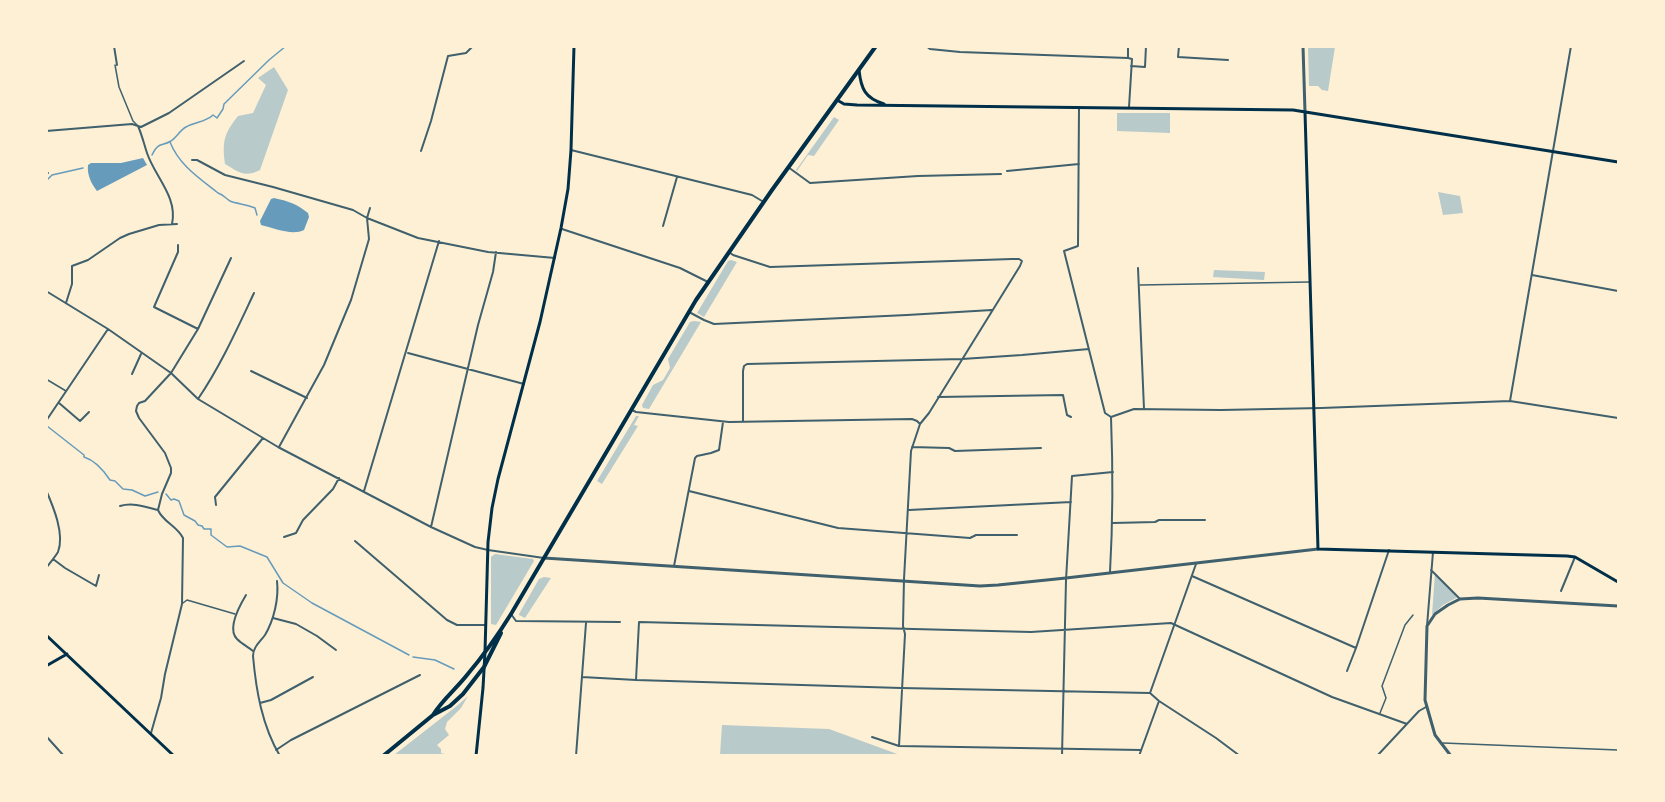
<!DOCTYPE html>
<html>
<head>
<meta charset="utf-8">
<style>
  body { margin:0 }
  #map { position:relative; width:1665px; height:802px; overflow:hidden; background:#fdf0d5; font-family:Commissioner,sans-serif }
  canvas { display:block }
  .frame { position:absolute; inset:0; border:48px solid #fdf0d5; pointer-events:none }
</style>
</head>
<body>
<div id="map">
<canvas width="1665" height="802"></canvas>
<div class="frame"></div>
</div>
<script>
const g = document.querySelector('canvas').getContext('2d');
g.lineJoin = 'round';
function paint(path, color) {
  g.fillStyle = color;
  g.fill(path, 'evenodd');
}
function stroke(path, color, width, dash) {
  g.strokeStyle = color;
  g.lineWidth = width;
  g.lineCap = dash ? 'butt' : 'round';
  g.setLineDash(dash || []);
  g.stroke(path);
}
const green = new Path2D(`
  M1308 47H1335L1328 91 1322 90 1318 86H1309Z
  M274 67 288 90 260 170C244 178 239 172 225 164 222 141 224 134 238 116L253 113 266 85 258 78Z
  M1117 113H1170V133L1117 131Z
  M834 117 839 120 814 156 808 155 797 171 796 170Z
  M1438 192 1460 196 1463 213 1443 215Z
  M731 260 737 262 704 317 697 313 728 261Z
  M1214 270 1265 272 1264 280 1213 277Z
  M694 321 701 322 649 409 643 408 642 405 653 385 663 380 670 368 668 359 690 322Z
  M636 416H639L634 425 638 426 602 484 597 481Z
  M495 554 533 559 534 561 496 625 491 624V557Z
  M1435 573 1458 597 1443 605 1432 615Z
  M544 577 551 578 525 618 519 615V614L539 579Z
  M468 696 461 708 447 722 445 729 449 735 437 745 441 749V753L448 755H394L458 705Z
  M722 725 829 729 900 755H720Z`);
const water = new Path2D(`
  M143 158 147 165 97 191C91 183 87 175 88 165L91 163H121Z
  M274 198C288 201 297 204 308 213L309 217 304 230C292 236 274 228 261 225L260 221 271 199Z`);
const stream = new Path2D(`
  M170 142C179 165 199 178 218 193 224 195 225 198 230 201 237 204 246 204 255 208L257 215
  M152 155C159 141 161 147 171 141 177 137 180 130 186 127 195 122 206 122 213 115L217 118 223 109 224 104 269 60 286 46
  M46 181 52 175 83 168
  M47 426 84 455V457C94 460 104 471 110 480L115 481 123 489 132 490 145 496 158 492
  M166 494 171 500 174 499 179 501 184 515 195 521 198 525 202 526 204 529H211V535L227 547 240 546 267 557 283 583 312 603 409 655
  M413 657 435 660 454 669`);
const service = new Path2D(`
  M115 65 119 87 133 121 137 125
  M1140 285 1309 282
  M46 379 66 391
  M183 603 187 600 235 614
  M1380 713 1386 698 1382 686 1405 625 1413 615`);
const pedestrian = new Path2D(`
  M1443 743 1618 750`);
const minor = new Path2D(`
  M114 46 117 65
  M926 46 930 49 960 52 1128 58
  M1128 46V58L1132 59 1129 107
  M1179 46 1178 57 1228 60
  M46 47 49 46
  M1131 66 1145 67 1146 46
  M1079 107 1078 246 1064 251 1105 413 1111 417C1113 469 1113 520 1110 572
  M138 126C142 135 144 144 147 153 155 177 178 197 172 224
  M46 131 132 124 141 127 169 113 244 61
  M571 150 736 191 752 195 762 201
  M421 151 431 121 448 56 466 53 473 46
  M192 160H197L225 175 273 187 353 210 367 218 418 238 488 252 555 258
  M788 167 810 183 918 176 1001 174
  M1007 171 1079 164
  M46 173H48
  M663 226 677 177
  M562 229 680 268 708 282
  M178 245V252L154 307 198 329
  M729 252 733 255 770 267 1012 259H1019L1022 261 1020 266 929 413 920 424 911 451 904 579 903 626 905 634 899 746
  M1138 268 1144 409
  M1532 275 1618 291
  M46 291 108 329 171 373 198 399 278 447 431 527 475 547 488 550 544 558
  M66 303 72 284V266L88 260 120 238 129 234 159 225 177 224
  M689 312 704 320 714 324 907 315 992 310
  M408 353 524 384
  M251 371 307 398
  M132 374 141 354
  M938 397 1063 395 1067 415 1071 417
  M198 399C221 365 237 329 254 293
  M1510 401 1571 46
  M59 403 80 421 89 412
  M632 410 636 412 729 422 912 419 917 421 920 424
  M1111 417 1134 409 1221 410 1321 408 1510 401 1618 418
  M46 421 108 329
  M743 422V371L744 366 747 364 962 359 1022 355 1089 349
  M279 447 324 365 351 300 369 239 367 218 370 208
  M912 447 949 448 955 451 1041 448
  M46 490C53 506 65 534 58 552 55 557 50 563 46 568
  M364 491 439 241
  M689 491 838 528 970 538 976 535H1017
  M216 505 215 497 263 438
  M120 506C133 502 146 507 158 510 163 522 177 526 183 538L182 604 165 674 161 698 151 733
  M158 510 162 494 171 473V468L165 453 139 418 136 411 137 406 139 403 145 401 171 373 198 329 231 258
  M909 510 1071 502
  M1113 523 1155 522 1159 520H1205
  M431 527 478 325 493 272 496 252
  M284 537 296 533 303 520 333 489 339 478
  M355 541 447 620 457 625H486
  M53 559 65 568 96 586 99 575
  M674 566 695 458 697 456 711 453 719 450 723 422
  M1431 570 1460 599
  M1192 576 1356 648 1389 550
  M277 581C279 598 274 620 265 635 260 642 253 647 253 656 256 690 262 726 280 756
  M1561 591 1575 557
  M246 595C240 605 227 629 237 639 242 644 248 647 253 651
  M511 614 516 621 620 622
  M273 618 296 624 317 636 336 650
  M1427 626 1433 552
  M1347 671 1356 648
  M582 677 636 680 901 688 1150 693
  M636 680 639 622 1031 632 1171 623 1332 697 1407 724
  M1150 693 1196 564
  M1150 693 1159 701 1216 738 1240 756
  M260 703 271 700 313 677
  M46 736 64 756
  M872 737 899 746 1141 750
  M276 750 291 740 420 675
  M576 756 586 623
  M1062 756 1066 580 1072 476 1113 472
  M1139 756 1159 701
  M1377 756 1419 711 1426 707`);
const tertiary = new Path2D(`
  M1303 46 1305 112
  M544 558 980 586 998 585 1066 578 1318 549
  M1451 756 1435 735 1425 700 1427 626 1435 614 1448 605 1460 599 1478 598 1618 606`);
const secondary = new Path2D(`
  M859 70C861 89 865 98 884 104
  M837 100 844 104 857 105 1293 110 1618 162
  M1305 112 1318 549 1567 556 1575 557 1618 582
  M46 635 174 756
  M46 666 67 654
  M476 756 483 688 485 652 488 542 492 508 498 479 540 322 561 228 568 189 571 150 574 46`);
const primary = new Path2D(`
  M433 715C442 700 456 689 467 675 483 656 498 635 511 614L696 300 772 190 876 46
  M383 756 433 715 450 706 463 694 484 667 501 633`);
paint(green, '#b9caca');
paint(water, '#669bbc');
stroke(stream, '#669bbc', 1.5);
stroke(service, '#3f606c', 1.5);
stroke(pedestrian, '#3f606c', 1.5);
stroke(minor, '#3f606c', 2);
stroke(tertiary, '#3f606c', 3);
stroke(secondary, '#003049', 3);
stroke(primary, '#003049', 4);
</script>
</body>
</html>
